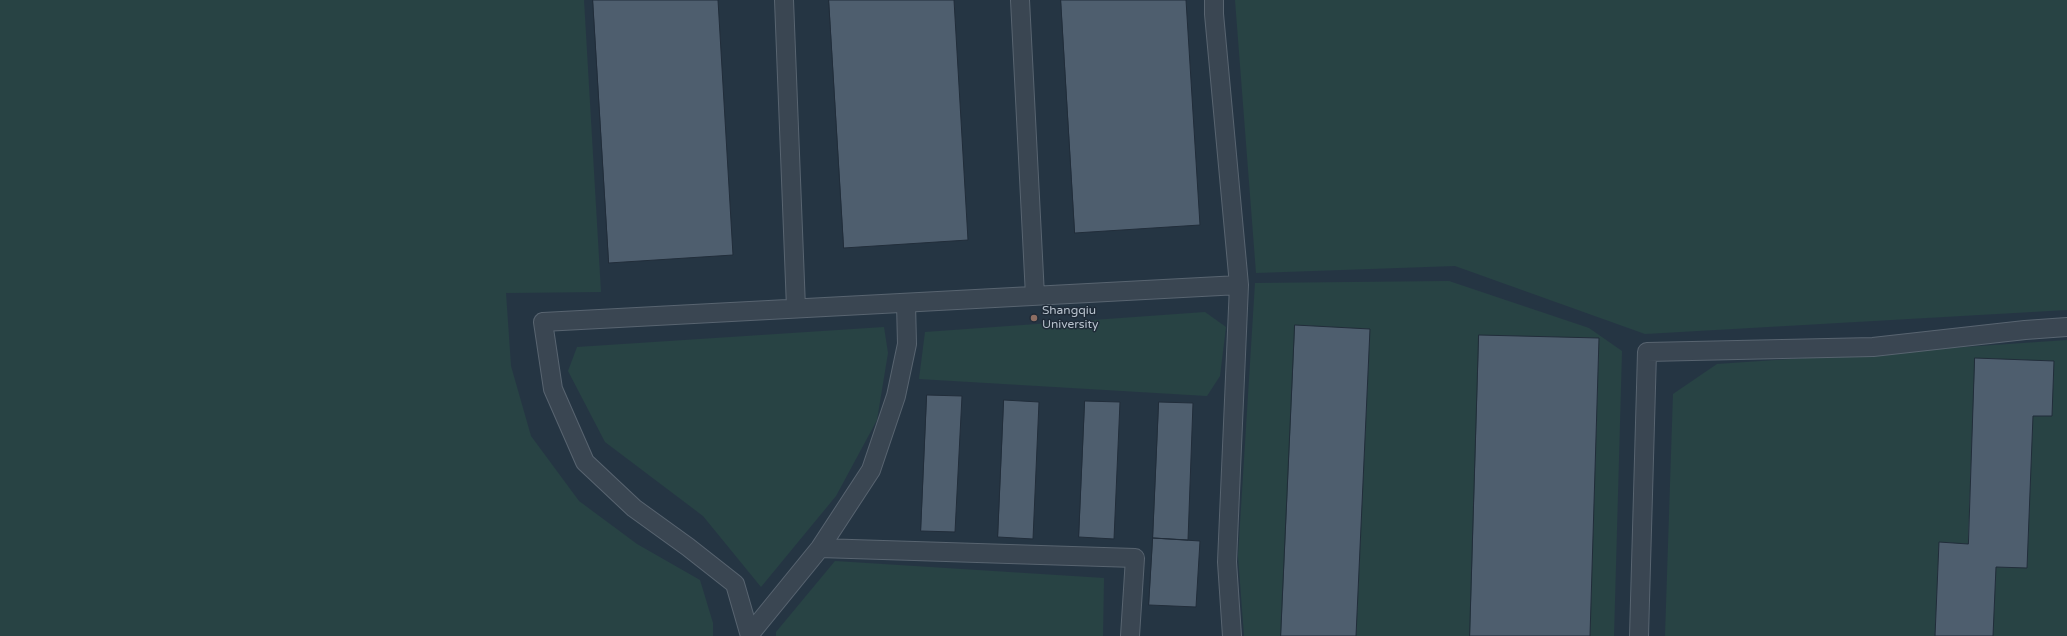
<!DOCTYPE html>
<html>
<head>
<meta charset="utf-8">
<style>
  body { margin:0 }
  canvas { display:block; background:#253543 }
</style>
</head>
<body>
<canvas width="2067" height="636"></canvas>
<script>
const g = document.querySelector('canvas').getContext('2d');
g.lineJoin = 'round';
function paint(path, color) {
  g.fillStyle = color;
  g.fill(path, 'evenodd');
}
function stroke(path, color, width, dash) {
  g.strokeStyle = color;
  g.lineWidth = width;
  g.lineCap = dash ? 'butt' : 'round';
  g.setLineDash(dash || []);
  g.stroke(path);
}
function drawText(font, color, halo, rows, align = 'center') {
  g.font = font + ' "Varela Round",sans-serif';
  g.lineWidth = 3;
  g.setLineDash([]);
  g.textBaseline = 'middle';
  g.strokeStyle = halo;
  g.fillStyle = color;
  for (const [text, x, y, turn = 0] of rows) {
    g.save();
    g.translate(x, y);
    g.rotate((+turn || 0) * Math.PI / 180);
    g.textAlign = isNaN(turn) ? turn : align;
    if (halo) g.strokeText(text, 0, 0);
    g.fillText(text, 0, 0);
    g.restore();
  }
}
const green = new Path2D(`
  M0 0H584L601 292 506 293 511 366 531 436 579 501 637 544 700 580 713 623V636H0Z
  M1235 0H2067V310L1645 334 1455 266 1256 273Z
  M1449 281 1589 328 1622 351 1614 636H1244L1238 556 1255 283Z
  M1205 312 1226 327 1220 376 1207 396 919 379 925 332Z
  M884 327 888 353 877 420 836 496 761 587 703 516 605 442 568 371 577 347Z
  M2067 340V636H1665L1673 394 1717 364Z
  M835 561 1104 578 1103 636H776V632Z`);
const building = new Path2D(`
  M593 0H718L733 255 609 263Z
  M829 0H954L968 240 844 248Z
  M1061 0H1186L1200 225 1075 233Z
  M1295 325 1370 329 1356 636H1281Z
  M1479 335 1599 338 1590 636H1470Z
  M1975 358 2054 361 2052 416H2033L2027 568 1996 567 1993 636H1935L1939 542 1968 544Z
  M927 395 962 396 955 532 921 531Z
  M1004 400 1039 402 1033 539 998 537Z
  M1085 401 1120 402 1114 539 1079 537Z
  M1159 402 1193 403 1188 540 1153 538Z
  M1153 538 1200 541 1196 607 1149 605Z`);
const service = new Path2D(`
  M784 0 796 308
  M1020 0 1035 296
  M1214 0V14L1239 285 1227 562 1232 636
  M820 548 1135 558 1130 636
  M750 634 820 548 871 470 896 396 907 344 906 303
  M750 636 735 584 688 547 634 508 585 462 553 389 543 322 1239 285
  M1639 636 1647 352 1873 347 2025 330 2067 327`);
const markers = [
  [1034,318,4,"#8d6e63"]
];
const poiNames = [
  ["Shangqiu",1042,311],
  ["University",1042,325]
];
paint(green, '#284344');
paint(building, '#4e5e6e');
stroke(building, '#212d3a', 1);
stroke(service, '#586470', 20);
stroke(service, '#3a4652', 18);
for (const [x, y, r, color] of markers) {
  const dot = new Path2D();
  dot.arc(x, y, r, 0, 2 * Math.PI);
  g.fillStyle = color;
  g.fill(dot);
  stroke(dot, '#1f2b38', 1.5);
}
drawText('12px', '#b7c1cc', '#1f2b38', poiNames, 'left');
</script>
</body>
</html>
